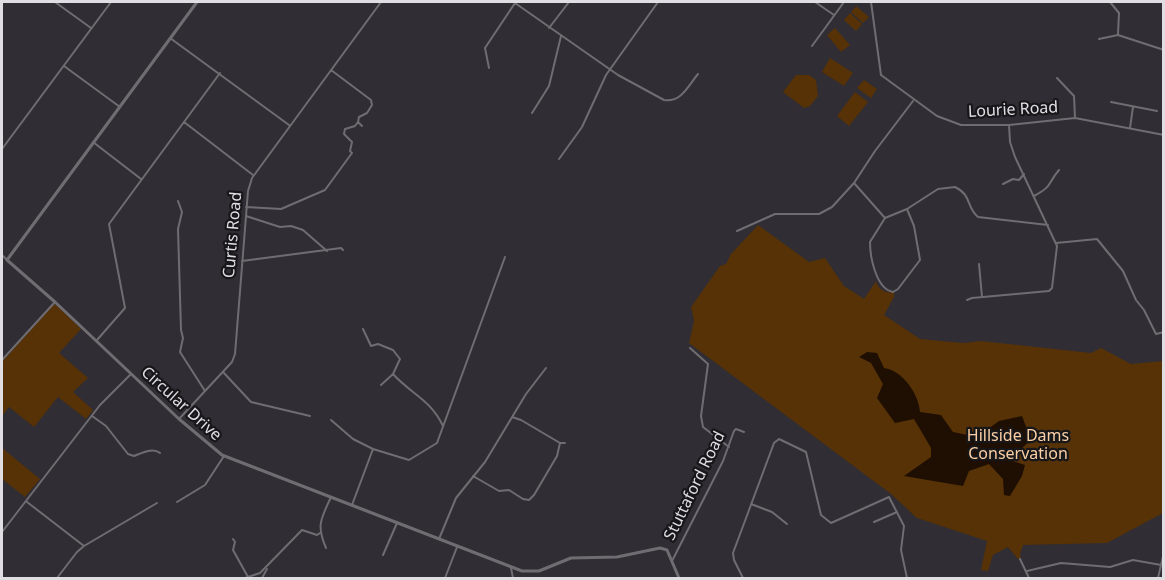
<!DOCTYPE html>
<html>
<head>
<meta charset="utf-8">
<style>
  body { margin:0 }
  #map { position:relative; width:1165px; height:580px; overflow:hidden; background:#302d34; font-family:"Noto Sans",sans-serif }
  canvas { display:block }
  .frame { position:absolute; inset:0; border:3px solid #e0dee3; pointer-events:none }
</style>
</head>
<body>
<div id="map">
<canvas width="1165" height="580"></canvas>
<div class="frame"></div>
</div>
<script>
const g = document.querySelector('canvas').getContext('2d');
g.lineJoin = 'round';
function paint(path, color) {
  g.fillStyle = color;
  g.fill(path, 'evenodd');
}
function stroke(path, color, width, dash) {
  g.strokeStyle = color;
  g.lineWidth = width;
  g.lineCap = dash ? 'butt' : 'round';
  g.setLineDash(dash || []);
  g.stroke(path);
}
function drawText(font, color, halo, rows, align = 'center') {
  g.font = font + ' "Noto Sans",sans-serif';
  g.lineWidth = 4.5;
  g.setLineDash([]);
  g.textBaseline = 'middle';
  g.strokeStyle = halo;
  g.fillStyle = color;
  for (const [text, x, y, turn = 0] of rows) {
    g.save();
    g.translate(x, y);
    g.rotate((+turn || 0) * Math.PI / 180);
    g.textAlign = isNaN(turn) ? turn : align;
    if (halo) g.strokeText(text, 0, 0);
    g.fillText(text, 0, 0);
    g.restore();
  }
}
const green = new Path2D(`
  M856 6 869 17 863 23 851 12Z
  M850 13 862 24 856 31 844 20Z
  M835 28 850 45 841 52 827 35Z
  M830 58 853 73 844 86 822 72Z
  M796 75H809L816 80 818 96 810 106 804 108 783 92Z
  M864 80 877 89 871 98 857 88Z
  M855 92 868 102 849 126 837 116Z
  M758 225 809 262 825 258 844 286 864 299 876 281C878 289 885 294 894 292V297L884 315 920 339 963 343 981 341 1091 353 1101 348 1131 364 1163 361V513L1107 543 1023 545 1020 554 1021 558 1018 559 1008 547 993 555 988 571 981 570 987 541 917 518 891 494 689 343 694 321 691 307 720 266 726 264 731 254Z
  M53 305H56L81 329 59 353 88 378 73 392 93 410 86 419 58 397 34 427 9 407 2 416V362Z
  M2 448 40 479 25 497 2 479Z`);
const water = new Path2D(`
  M867 352 877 353 884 368C902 370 919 394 920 412L941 415 953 432 977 437 999 421 1022 416 1031 440 1021 449 1013 461 1025 465 1022 476 1010 496 1004 495 1003 479 989 464 969 471 963 486 904 476 931 457V448L914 419 895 423 877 398 883 384 871 363 859 357Z`);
const minor = new Path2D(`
  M55 2 91 28
  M815 2 834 15
  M871 2 881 75 937 116 961 125H1009L1075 118 1164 135
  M1110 2 1119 13 1118 34
  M549 28 569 2
  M170 38 289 125
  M1099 39 1118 35 1164 50
  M812 46 844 2
  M64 66 120 107
  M489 68 485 48 515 3 618 75 664 100C681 103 688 86 698 74
  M331 70 371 100 372 105 367 113 359 117 358 122 362 126
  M1057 78 1074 96 1075 118
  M1111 102 1157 111
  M532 113 549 86 561 36
  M184 122 253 175
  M1130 128 1133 107
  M93 142 141 179
  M2 149 111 2
  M559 159 582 127 606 75 658 2
  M854 183 885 218
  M1003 184 1013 179 1019 180 1024 174
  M1034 196C1053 186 1047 184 1059 170
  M178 201 182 212 178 229 181 330 183 338 180 352 205 391
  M246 207 281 209 325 190 352 153 350 151 352 142 344 134 345 129 355 126 358 122
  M907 209 914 226 920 260 898 289 893 292C876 289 870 257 870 242L885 218Z
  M907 209 938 189 955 187C972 195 966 207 978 217L1048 225
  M246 216 280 227 291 226 303 230 327 251
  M737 231 775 214H819L832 207 854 183 875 151 913 101
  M1056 243 1097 239 1123 271 1136 300 1144 310 1156 334 1164 332
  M2 255 7 260
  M242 261 341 248 343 250
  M979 264 982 297
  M967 300 972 298 1049 291 1052 288 1057 246 1015 157 1010 142 1009 125
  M363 329 371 346 378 344 393 350 400 359 393 374C411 394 430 399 443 426
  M97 340 125 308 109 224 220 73
  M690 348 708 364 701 416 703 427 729 447
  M2 360 55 302
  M223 372 251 402 310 416
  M381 385 393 374
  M92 416 106 426 128 454 134 456C142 453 153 447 160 453
  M512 417 521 420 560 443H565
  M179 419 232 362 235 354 248 191 252 178 381 2
  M331 420 353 439 373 449 409 460 437 443 505 257
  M473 476 499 491 509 490 523 499 529 500 534 495 557 456 560 443
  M27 502 84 546
  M177 502 205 485 224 456
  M751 504 772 512 787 524
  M352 505 373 449
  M874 522 897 512
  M2 532 100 405 131 374
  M233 539 235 542 233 550 248 577
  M439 539 456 498 485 462 526 394 546 368
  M326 548C316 525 321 519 331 497
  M383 555 397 523
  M1020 559 1029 578
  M672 561 723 461 734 431 736 429 744 432
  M511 568 513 578
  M1027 571 1061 563 1110 567 1133 560 1161 565
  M57 578 77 552 84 546 157 503
  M245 578 260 573 302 530 317 535 320 533
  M262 578 267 569
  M445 578 457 547
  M743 578 734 560 733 553 774 443 779 439 806 452 821 515 831 523 889 497 904 526 901 550 907 578
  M1158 578 1164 552`);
const tertiary = new Path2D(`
  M197 2 7 260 55 302 179 419 222 455 522 571H539L571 558 617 557 660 548 667 550 679 578`);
const streetNames = [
  ["Lourie Road",1013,110,-3],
  ["Curtis Road",233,235,-85],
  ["Circular Drive",181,404,42],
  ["Stuttaford Road",695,486,-64]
];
const parkNames = [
  ["Hillside Dams",1018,436],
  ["Conservation",1018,454]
];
paint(green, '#563206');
paint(water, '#1e0f02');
stroke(minor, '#6f6d71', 2);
stroke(tertiary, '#6f6d71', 3);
drawText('16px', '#e0dee3', '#171619', streetNames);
drawText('16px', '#fbcfa5', '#171619', parkNames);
</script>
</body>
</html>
